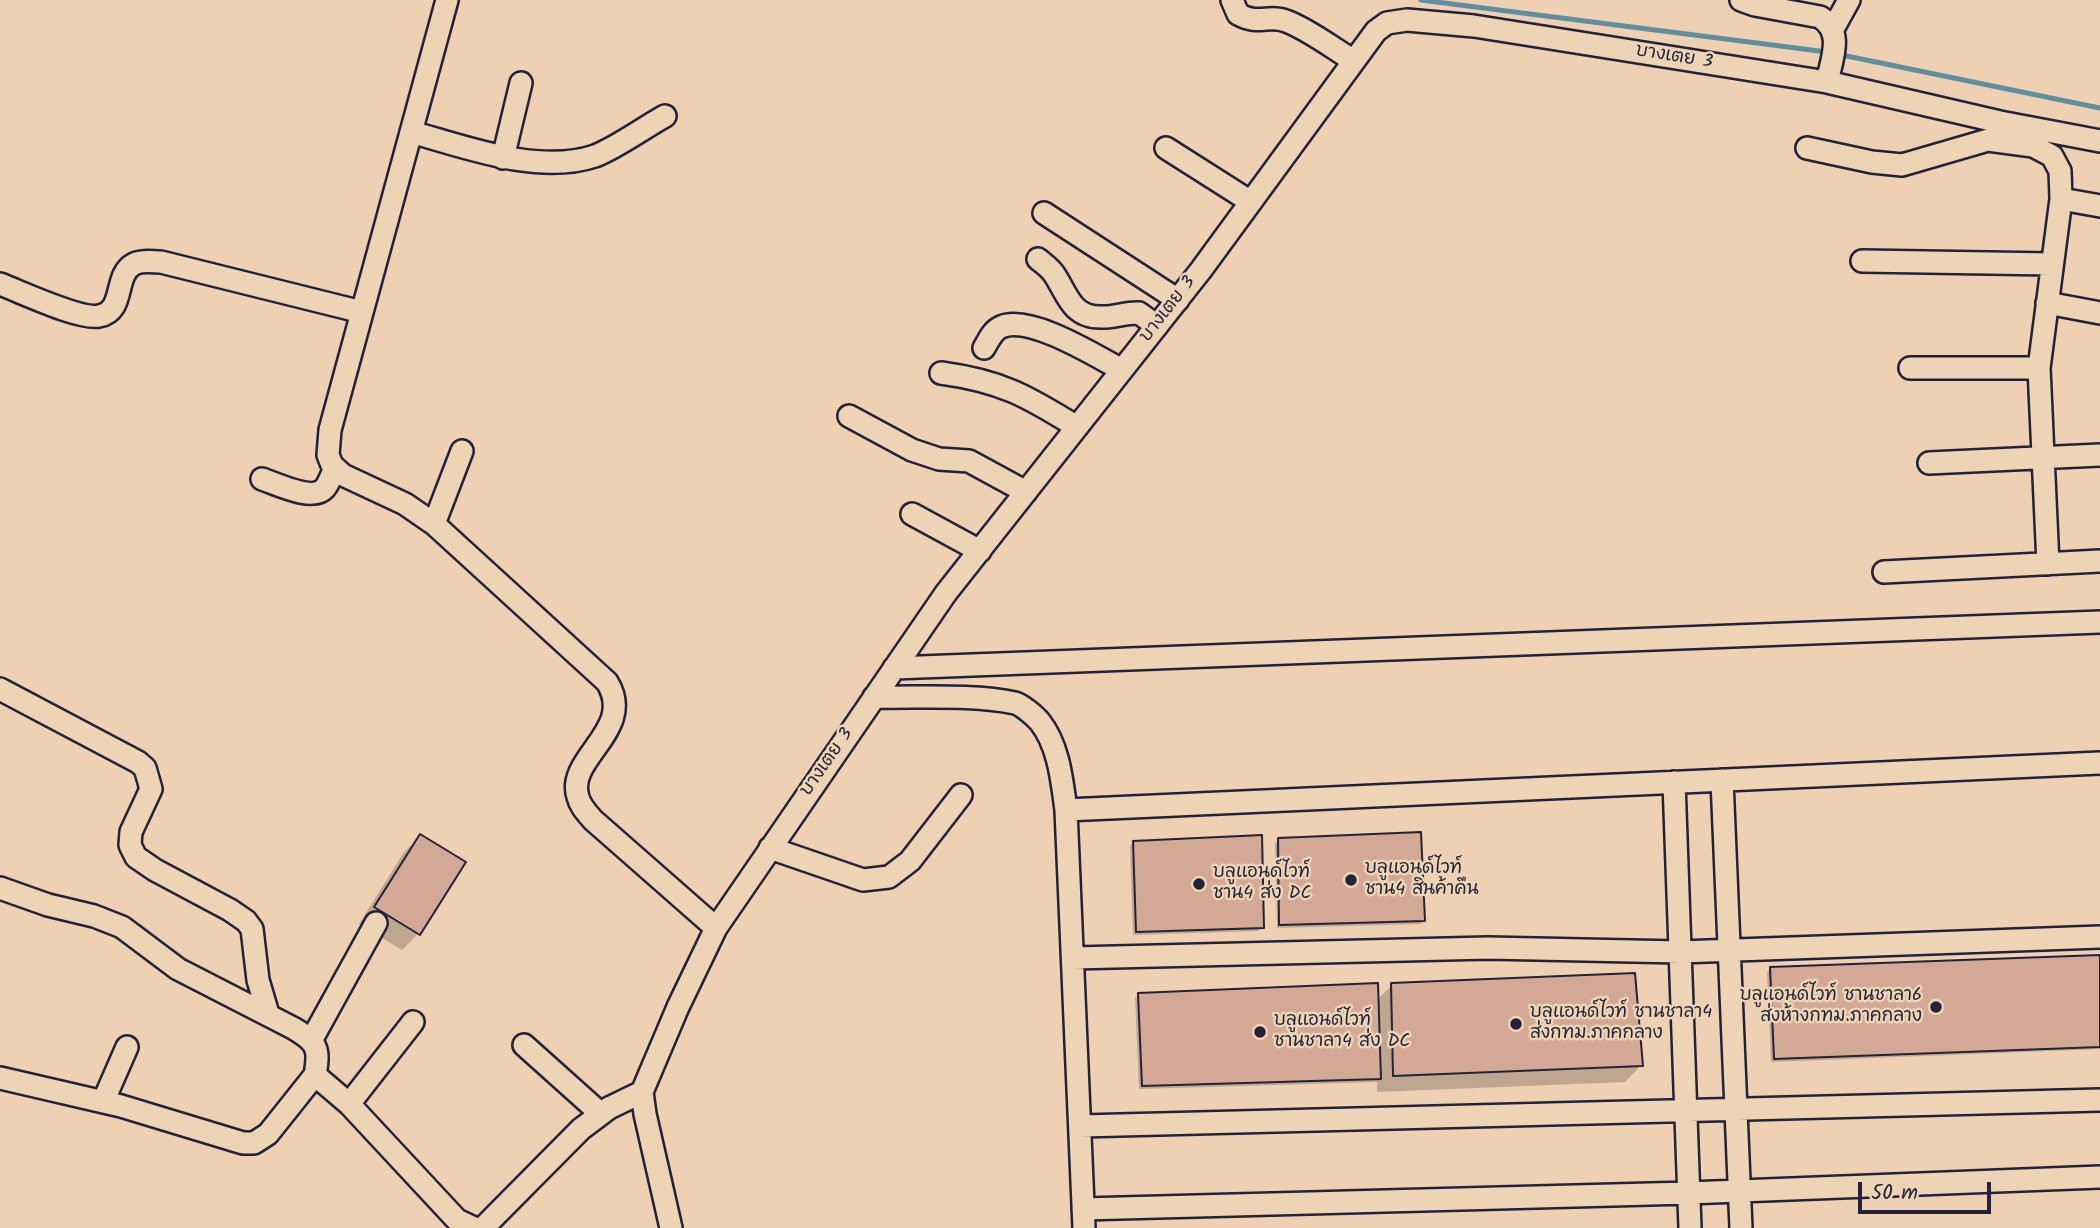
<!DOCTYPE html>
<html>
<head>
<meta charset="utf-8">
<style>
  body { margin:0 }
  #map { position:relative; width:2100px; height:1228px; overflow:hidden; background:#efd0b2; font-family:Kalam,sans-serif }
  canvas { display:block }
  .scale { position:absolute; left:1858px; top:1182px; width:133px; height:32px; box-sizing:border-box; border:4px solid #22223b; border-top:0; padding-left:9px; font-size:21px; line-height:24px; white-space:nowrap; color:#22223b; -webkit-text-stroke:5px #edd4b5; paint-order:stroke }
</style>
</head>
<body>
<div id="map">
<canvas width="2100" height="1228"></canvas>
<div class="scale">50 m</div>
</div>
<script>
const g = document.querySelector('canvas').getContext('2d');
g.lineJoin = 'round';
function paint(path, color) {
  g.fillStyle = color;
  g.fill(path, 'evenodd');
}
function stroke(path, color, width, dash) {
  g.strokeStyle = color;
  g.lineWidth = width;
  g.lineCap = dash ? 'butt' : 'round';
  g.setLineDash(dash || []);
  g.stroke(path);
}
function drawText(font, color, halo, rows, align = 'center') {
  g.font = font + ' Kalam,"Playpen Sans Thai",sans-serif';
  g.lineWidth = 5;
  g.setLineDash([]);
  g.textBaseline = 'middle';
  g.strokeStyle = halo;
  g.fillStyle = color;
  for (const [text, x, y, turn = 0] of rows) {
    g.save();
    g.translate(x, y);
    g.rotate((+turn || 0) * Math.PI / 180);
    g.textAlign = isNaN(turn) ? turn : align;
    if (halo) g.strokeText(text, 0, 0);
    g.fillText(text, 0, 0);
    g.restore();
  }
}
const shadow = new Path2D(`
  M421 836 418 934 402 950 359 924 404 852Z
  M1279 840 1423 920 1420 924 1277 928 1275 844Z
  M1134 842 1262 927 1258 931 1133 935 1130 846Z
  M2100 956V1049L1771 1062 1767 972 1771 968Z
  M1392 985 1641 1065 1625 1082 1377 1092V1082L1139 1089 1135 998 1139 995 1377 1000Z`);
const stream = new Path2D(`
  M1421 0 1827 52
  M1837 54 2100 108`);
const building = new Path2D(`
  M1421 832 1425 921 1279 925 1278 838Z
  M420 834 466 862 420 935 374 907Z
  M1262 835 1264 928 1136 932 1133 841Z
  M2100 955V1047L1774 1059 1770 967Z
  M1635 973 1643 1066 1393 1076 1391 983Z
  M1378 983 1381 1079 1142 1086 1138 993Z`);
const minor = new Path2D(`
  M447 0 330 430 328 455 332 465 343 475 405 504 434 524 607 682C637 730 565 758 578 797 580 806 587 813 593 820L716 928
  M1232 0 1238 14C1259 26 1268 14 1286 21 1308 29 1334 49 1354 61
  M1741 0 1755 5 1820 17C1844 32 1832 58 1827 82
  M1833 29 1849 0
  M411 132C466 147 538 175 595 156 616 148 645 127 665 116
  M1166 148 1251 202
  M1807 148 1872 162 1902 165 1988 140 2033 146 2052 156 2060 171 2061 199 2039 368 2048 564
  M503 158 521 83
  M2061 199 2100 206
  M1044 213 1178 300
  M1038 259C1044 264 1050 268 1054 274 1067 293 1071 317 1100 317 1114 318 1126 312 1139 313L1157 326
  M1862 261 2052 264
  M0 284C21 292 80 320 99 316 126 311 113 275 134 264 142 260 153 262 161 262L362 312
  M2047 303 2100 313
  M984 348C989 340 992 331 1001 327 1029 314 1096 356 1122 370
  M1910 368H2039
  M941 373C1001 381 1027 396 1077 427
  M849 416 912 450 939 459 969 461 1026 492
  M1929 463 2100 455
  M262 479C277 484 313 502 325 488 329 483 332 474 335 468
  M912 514 980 551
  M434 524 462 451
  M1884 572 2100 561
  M894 668 2100 622
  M0 689 138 762 145 768 151 789 131 832 130 845 136 857 155 870 230 910 246 921 252 929 258 980 268 1014
  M874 697C917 698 974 694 1015 703 1022 705 1035 716 1040 722 1059 746 1062 781 1066 810L1084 1228
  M1722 780 1741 1228
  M1674 782 1690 1228
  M1066 810 2100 763
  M770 848 863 880 889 877 910 861 961 795
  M0 888 48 905 94 916 122 927 178 969 293 1028C317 1042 320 1048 315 1075
  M1073 958 1488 948 1680 952 2100 937
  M312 1039 376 923
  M524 1045 601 1114
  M0 1078 121 1106 243 1143H254L268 1134 315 1075 349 1104 457 1220 474 1228
  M103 1102 127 1047
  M349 1104 413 1022
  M1081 1126 2100 1100
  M1083 1209 1688 1193 2100 1177
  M483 1228 581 1129 609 1108 642 1092
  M671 1228 645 1114 642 1092 678 1007 716 928 946 593 1201 270 1376 31 1387 23 1407 20 1474 26 1827 82 2000 122 2100 141`);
const markers = [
  [1351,880,7,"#22223b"],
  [1199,884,7,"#22223b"],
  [1936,1007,7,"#22223b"],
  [1516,1024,7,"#22223b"],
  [1260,1032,7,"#22223b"]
];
const streetNames = [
  ["บางเตย 3",1674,58,9],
  ["บางเตย 3",1169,310,-52],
  ["บางเตย 3",828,763,-55]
];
const poiNames = [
  ["บลูแอนด์ไวท์",1365,870],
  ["ชาน4 สินค้าคืน",1365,891],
  ["บลูแอนด์ไวท์",1213,874],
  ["ชาน4 ส่ง DC",1213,895],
  ["บลูแอนด์ไวท์ ชานชาลา6",1922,997,"right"],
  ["ส่งห้างกทม.ภาคกลาง",1922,1018,"right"],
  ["บลูแอนด์ไวท์ ชานชาลา4",1530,1014],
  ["ส่งกทม.ภาคกลาง",1530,1035],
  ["บลูแอนด์ไวท์",1274,1022],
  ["ชานชาลา4 ส่ง DC",1274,1043]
];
paint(shadow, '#0003');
stroke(stream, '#5f8f9f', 5);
paint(building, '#d3a895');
stroke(building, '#22223b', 2);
stroke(minor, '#22223b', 26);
stroke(minor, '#edd4b5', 21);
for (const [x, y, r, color] of markers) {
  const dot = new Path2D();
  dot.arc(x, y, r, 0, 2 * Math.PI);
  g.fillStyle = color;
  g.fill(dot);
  stroke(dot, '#edd4b5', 2.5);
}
drawText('18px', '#22223b', '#edd4b5', streetNames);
drawText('18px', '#22223b', '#edd4b5', poiNames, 'left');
</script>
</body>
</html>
